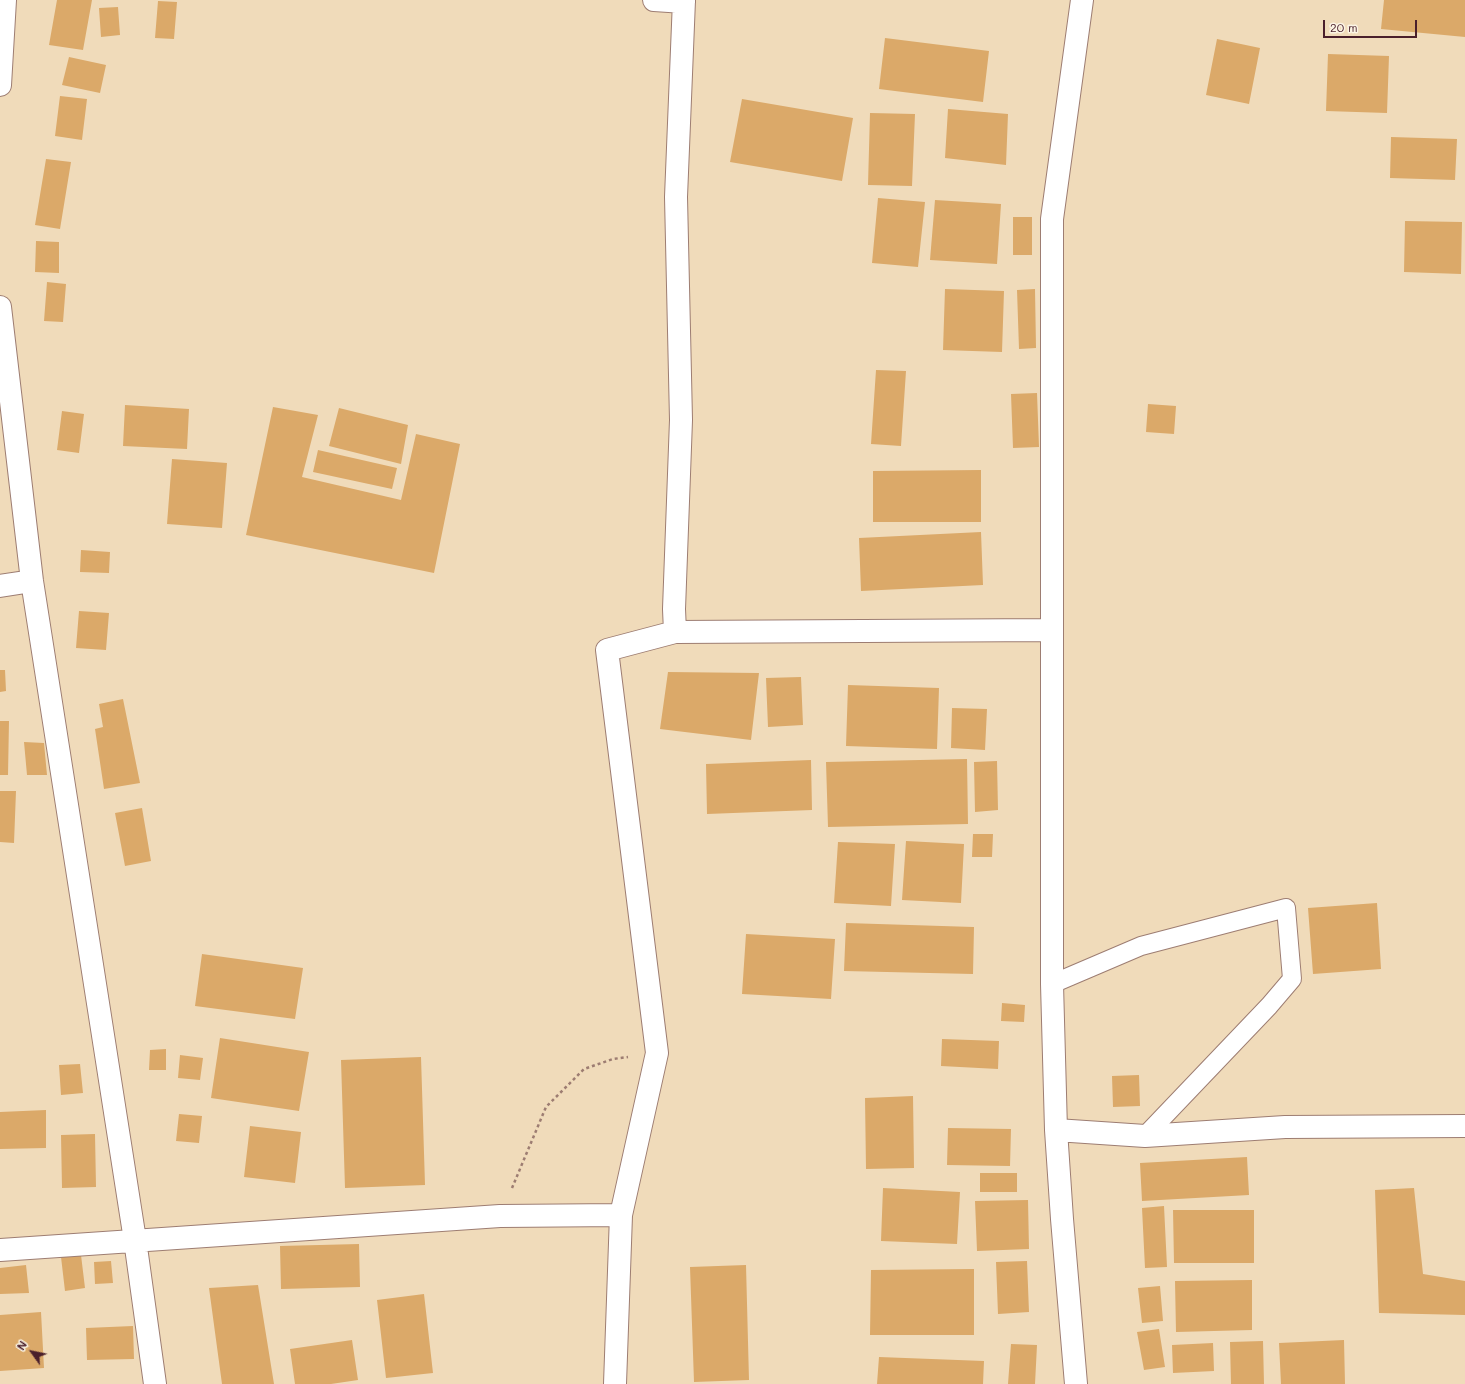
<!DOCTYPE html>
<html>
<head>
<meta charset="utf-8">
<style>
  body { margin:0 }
  #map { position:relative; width:1465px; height:1384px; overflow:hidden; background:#f0dbba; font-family:Mali,sans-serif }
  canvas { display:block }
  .north { position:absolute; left:12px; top:1332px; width:40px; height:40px; -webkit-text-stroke:3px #fcf5e5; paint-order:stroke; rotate:303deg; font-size:11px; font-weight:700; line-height:16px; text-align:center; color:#4a1f2b }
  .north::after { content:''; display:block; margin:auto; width:14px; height:18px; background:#4a1f2b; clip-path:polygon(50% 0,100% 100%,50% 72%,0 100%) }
  .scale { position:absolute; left:1323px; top:20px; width:94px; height:18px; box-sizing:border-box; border:2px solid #4a1f2b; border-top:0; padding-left:5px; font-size:12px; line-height:14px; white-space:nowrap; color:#4a1f2b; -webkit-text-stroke:3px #fcf5e5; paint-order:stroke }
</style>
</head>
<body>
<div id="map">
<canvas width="1465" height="1384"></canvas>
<div class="north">N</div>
<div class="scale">20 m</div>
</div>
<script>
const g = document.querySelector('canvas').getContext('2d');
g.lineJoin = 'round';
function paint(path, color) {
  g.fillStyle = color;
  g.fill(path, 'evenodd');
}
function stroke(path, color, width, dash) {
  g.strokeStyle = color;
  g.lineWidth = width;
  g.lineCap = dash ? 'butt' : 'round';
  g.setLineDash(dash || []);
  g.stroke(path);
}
const building = new Path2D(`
  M57 0H92L83 50 49 45Z
  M1384 0H1465V37L1381 29Z
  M158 1 177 2 174 39 155 38Z
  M118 7 120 35 101 37 99 8Z
  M885 38 989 51 983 102 879 89Z
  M1217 39 1260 48 1249 104 1206 95Z
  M1328 54 1389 56 1387 113 1326 111Z
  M69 57 106 65 100 93 62 85Z
  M60 96 87 99 82 140 55 136Z
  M742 99 853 118 842 181 730 162Z
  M948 109 1008 114 1006 165 945 158Z
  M870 113 915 114 912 186 868 185Z
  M1391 137 1457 139 1455 180 1390 178Z
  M46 159 71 162 60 229 35 225Z
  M878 198 925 202 918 267 872 263Z
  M935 200 1001 204 997 264 930 260Z
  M1013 217H1032V255H1013Z
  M1405 221 1462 222 1461 274 1404 272Z
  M36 241 59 242V273L35 272Z
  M47 282 66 284 63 322 44 321Z
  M945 289 1004 291 1002 352 943 350Z
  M1035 289 1036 348 1019 349 1017 290Z
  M876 370 906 371 901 446 871 444Z
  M1037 393 1039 447 1013 448 1011 394Z
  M1148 404 1176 406 1174 434 1146 432Z
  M125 405 189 409 187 449 123 446Z
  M273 407 318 415 302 477 401 500 416 434 460 444 434 573 246 535Z
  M339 408 408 425 401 464 329 446Z
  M62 411 84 414 79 453 57 450Z
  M318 450 397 468 392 489 313 472Z
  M172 459 227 463 222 528 167 524Z
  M981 470V522H873V471Z
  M981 532 983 585 861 591 859 538Z
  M81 550 110 552 109 573 80 572Z
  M79 611 109 613 106 650 76 648Z
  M0 670H5L6 691 0 692Z
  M668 672 759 673 751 740 660 729Z
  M801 677 803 725 768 727 766 678Z
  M848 685 939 688 937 749 846 746Z
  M123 699 140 783 104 789 95 729 103 727 99 704Z
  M952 708 987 709 985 750 951 748Z
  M0 721H9L8 775H0Z
  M24 742 44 743 47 775H27Z
  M967 759 968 824 828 827 826 762Z
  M811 760 812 810 707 814 706 764Z
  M997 761 998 810 975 812 974 762Z
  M0 791H16L14 843 0 842Z
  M142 808 151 861 125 866 115 813Z
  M973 834H993L992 857H972Z
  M906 841 964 844 961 903 902 900Z
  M838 842 895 844 891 906 834 903Z
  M1377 903 1381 969 1313 974 1308 908Z
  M846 923 974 927 973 974 844 971Z
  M746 934 835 939 831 999 742 994Z
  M202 954 303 968 295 1019 195 1006Z
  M1002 1003 1025 1005 1024 1022 1001 1021Z
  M220 1038 309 1052 299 1111 211 1098Z
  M942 1039 999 1041 998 1069 941 1066Z
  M166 1049V1070H149L150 1050Z
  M180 1055 203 1058 200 1080 178 1078Z
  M421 1057 425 1185 345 1188 341 1060Z
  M80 1064 83 1093 61 1095 59 1065Z
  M1139 1075 1140 1106 1113 1107 1112 1076Z
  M913 1096 914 1168 866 1169 865 1098Z
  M46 1110V1148L0 1149V1112Z
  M179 1114 202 1116 199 1143 176 1141Z
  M250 1126 301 1132 295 1183 244 1177Z
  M948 1128 1011 1129 1010 1166 947 1165Z
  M95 1134 96 1187 62 1188 61 1135Z
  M1247 1157 1249 1195 1142 1201 1140 1163Z
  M980 1173H1017V1192H980Z
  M883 1188 960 1192 957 1244 881 1241Z
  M1414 1188 1423 1274 1465 1281V1315L1379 1313 1375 1190Z
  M1028 1200 1029 1249 977 1251 975 1201Z
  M1164 1206 1167 1267 1145 1268 1142 1208Z
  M1173 1210H1254V1263H1174Z
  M359 1244 360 1287 281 1289 280 1246Z
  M81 1255 85 1288 65 1291 61 1257Z
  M111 1261 113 1283 95 1284 94 1262Z
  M1027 1261 1029 1312 998 1314 996 1262Z
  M26 1265 29 1293 0 1294V1268Z
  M746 1265 749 1380 694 1382 690 1267Z
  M974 1269V1335H870L871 1270Z
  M1252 1280V1330L1176 1332 1175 1281Z
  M258 1285 274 1384H222L209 1288Z
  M1160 1286 1163 1321 1142 1323 1138 1288Z
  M424 1294 433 1373 386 1378 377 1300Z
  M41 1312 44 1368 0 1371V1315Z
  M133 1326 134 1359 87 1360 86 1328Z
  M1159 1329 1165 1367 1144 1370 1137 1332Z
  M352 1340 358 1380 331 1384H295L290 1349Z
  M1344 1340 1345 1384H1281L1279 1343Z
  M1263 1341 1264 1384H1231L1230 1342Z
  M1213 1343 1214 1371 1173 1373 1172 1345Z
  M1011 1344 1037 1345 1035 1384H1008Z
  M879 1357 984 1361 983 1384H877Z`);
const path = new Path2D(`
  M512 1188 546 1107 584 1069 613 1059 628 1057`);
const service = new Path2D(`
  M1052 984 1141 946 1286 908 1292 979 1269 1006 1145 1136`);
const minor = new Path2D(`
  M654 0 684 2
  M0 85 5 0
  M0 307 32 581 135 1240 155 1384
  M0 586 32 581
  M675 632 674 609 681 420 676 197 684 0
  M1056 1130 1145 1136 1285 1127 1465 1126
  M0 1250 500 1216 621 1215
  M615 1384 621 1215 657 1053 607 650 675 632 1052 630
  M1076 1384 1062 1219 1056 1130 1052 984V219L1082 0`);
paint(building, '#dba969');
stroke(service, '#9d7d72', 20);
stroke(minor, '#9d7d72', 24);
stroke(path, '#9d7d72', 2.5, [3, 3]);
stroke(service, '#fff', 18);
stroke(minor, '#fff', 22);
</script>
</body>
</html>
